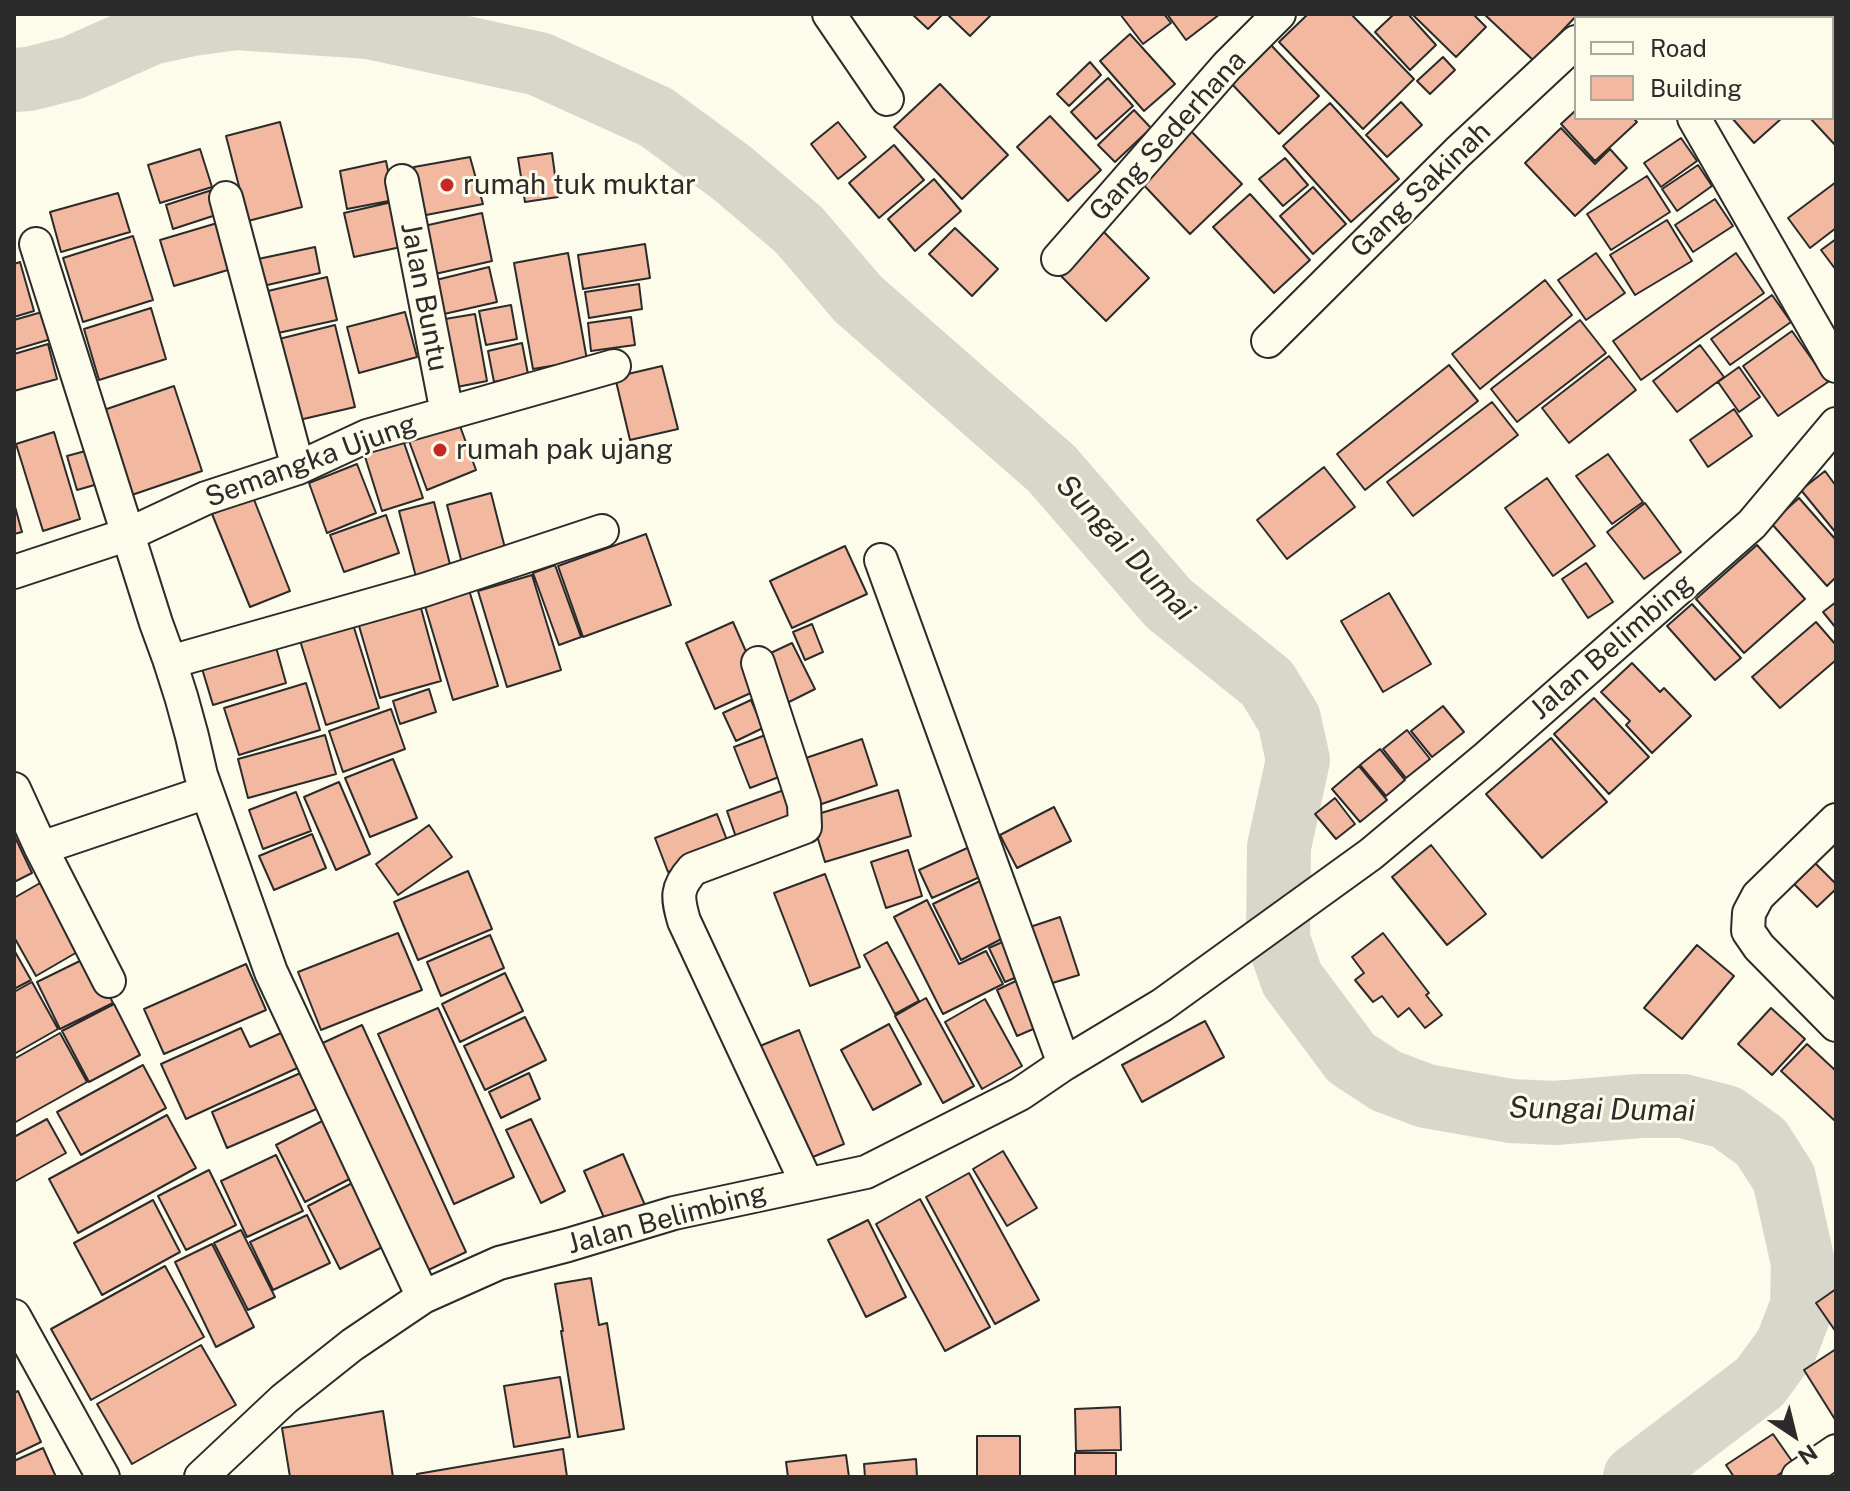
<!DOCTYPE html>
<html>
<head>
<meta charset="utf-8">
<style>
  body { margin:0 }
  #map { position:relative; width:1850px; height:1491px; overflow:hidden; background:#fdfbea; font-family:"Public Sans",sans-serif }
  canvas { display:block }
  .frame { position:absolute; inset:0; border:16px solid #2b2b2b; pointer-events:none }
  .legend { position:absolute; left:1574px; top:16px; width:260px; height:104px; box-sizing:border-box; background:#fdfbea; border:2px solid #a9a89e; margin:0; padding:10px 14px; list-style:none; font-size:24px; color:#2b2b2b }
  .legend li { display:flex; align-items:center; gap:16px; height:40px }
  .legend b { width:40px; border:2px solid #a9a89e }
  .north { position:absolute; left:1754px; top:1395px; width:80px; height:80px; -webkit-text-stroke:6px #fdfbea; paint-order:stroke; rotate:145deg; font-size:22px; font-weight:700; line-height:32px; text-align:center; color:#2b2b2b }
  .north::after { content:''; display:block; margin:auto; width:28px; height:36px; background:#2b2b2b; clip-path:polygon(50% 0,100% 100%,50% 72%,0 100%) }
</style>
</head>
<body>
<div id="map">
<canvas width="1850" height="1491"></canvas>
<div class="frame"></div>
<ul class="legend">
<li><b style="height:10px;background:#fdfbea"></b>Road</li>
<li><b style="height:22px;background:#f2b8a0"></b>Building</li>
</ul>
<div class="north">N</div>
</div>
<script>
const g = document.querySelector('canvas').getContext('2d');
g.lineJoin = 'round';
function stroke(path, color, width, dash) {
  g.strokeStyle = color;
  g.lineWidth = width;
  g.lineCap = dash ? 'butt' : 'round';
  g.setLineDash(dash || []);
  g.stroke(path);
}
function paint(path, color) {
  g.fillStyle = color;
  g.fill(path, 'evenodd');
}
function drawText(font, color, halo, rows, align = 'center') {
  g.font = font + ' "Public Sans",sans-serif';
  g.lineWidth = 6;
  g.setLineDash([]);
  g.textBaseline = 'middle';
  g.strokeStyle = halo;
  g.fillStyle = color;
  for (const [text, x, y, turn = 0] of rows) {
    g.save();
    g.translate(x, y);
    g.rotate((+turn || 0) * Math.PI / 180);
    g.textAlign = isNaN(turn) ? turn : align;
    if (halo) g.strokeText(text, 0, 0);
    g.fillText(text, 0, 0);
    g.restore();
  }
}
const river = new Path2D(`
  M14 80 29 79 72 68 151 33 192 24 236 18 369 27 539 64 656 117 732 173 799 230 858 299 1052 469 1169 604 1267 683 1289 719 1298 760 1279 847 1278 939 1292 979 1351 1058 1386 1081 1426 1096 1511 1111 1555 1113 1640 1106H1683L1726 1117 1761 1142 1784 1178 1803 1263 1802 1306 1787 1345 1760 1382 1635 1477`);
const building = new Path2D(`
  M912 14H943L928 29Z
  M947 14H992L970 36Z
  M1120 14H1164L1171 23 1143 44Z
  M1167 14H1220L1186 40Z
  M1308 14H1351L1414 79 1363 129 1279 42Z
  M1394 14H1408L1436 45 1410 70 1375 32Z
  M1412 14H1473L1486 27 1456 57Z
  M1484 14H1578L1534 61Z
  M1800 14H1836V64L1832 68V18H1796Z
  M1130 34 1175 84 1144 111 1100 61Z
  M1270 44 1319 96 1279 134 1230 82Z
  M1443 57 1455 70 1430 94 1417 81Z
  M1090 62 1101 75 1069 106 1057 94Z
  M1108 78 1133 106 1096 139 1071 112Z
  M1836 78V146L1810 118H1832V82Z
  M940 84 1008 155 962 199 894 127Z
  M1401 102 1422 125 1387 157 1366 135Z
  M1330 103 1399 179 1351 222 1283 146Z
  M1134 110 1151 128 1115 162 1098 145Z
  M1576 110V118H1633L1637 122 1595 161 1561 124Z
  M1050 116 1101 170 1068 201 1017 147Z
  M1732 118H1782L1754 143Z
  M280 122 302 207 248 221 226 136Z
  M838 122 866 157 838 179 811 144Z
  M1561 128 1595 164 1610 149 1627 168 1575 216 1525 163Z
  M1190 130 1242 184 1190 234 1138 179Z
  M1681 138 1697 161 1661 187 1644 163Z
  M894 145 924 180 879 218 849 183Z
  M200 149 212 187 160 203 148 165Z
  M552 153 558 197 525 202 518 158Z
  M470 157 483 204 421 216 414 167Z
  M1285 158 1308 185 1283 206 1259 179Z
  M386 161 394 200 347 209 340 171Z
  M1698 165 1712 186 1677 211 1662 189Z
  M1647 176 1670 212 1611 250 1587 214Z
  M934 179 961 211 915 251 888 219Z
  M1836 182V228L1810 248 1788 218Z
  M1313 187 1346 224 1313 254 1280 216Z
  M212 190 219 214 173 229 166 205Z
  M118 193 130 232 61 252 50 212Z
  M1250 194 1310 260 1274 293 1213 227Z
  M1715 199 1733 226 1693 252 1675 225Z
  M392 202 401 247 354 257 344 213Z
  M482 213 492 261 435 274 424 226Z
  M1667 220 1692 261 1635 295 1610 255Z
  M224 221 238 267 174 286 160 240Z
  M955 228 998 269 972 296 929 254Z
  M1100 228 1149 278 1106 321 1056 271Z
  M133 236 153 300 83 322 63 258Z
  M1836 239V270L1821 250Z
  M645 244 650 278 583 289 578 255Z
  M315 247 320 273 263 286 258 259Z
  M568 253 587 360 533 369 514 263Z
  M1596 253 1625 293 1586 320 1558 280Z
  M1736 253 1764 293 1641 380 1613 341Z
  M20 262 34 311 14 317V264Z
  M489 267 497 302 444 314 436 280Z
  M327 277 337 320 278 333 268 291Z
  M1545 280 1572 315 1480 389 1452 354Z
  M639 284 642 309 589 318 585 292Z
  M1772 295 1791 322 1730 365 1711 339Z
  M511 305 517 339 486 345 479 311Z
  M151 308 166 359 99 380 84 329Z
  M42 312 51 339 14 350V320Z
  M405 312 417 357 359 373 347 327Z
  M475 314 487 381 457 387 445 319Z
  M631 317 635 345 591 351 588 323Z
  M1580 320 1606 353 1517 422 1491 389Z
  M335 325 355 407 299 420 279 339Z
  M1792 331 1828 382 1778 416 1743 366Z
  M522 343 528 374 494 382 488 351Z
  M48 344 57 379 14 391V354Z
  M1700 345 1724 377 1677 412 1653 381Z
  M1609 356 1636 390 1569 443 1542 408Z
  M1449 365 1478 401 1365 490 1337 454Z
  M662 366 678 429 630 440 615 377Z
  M1739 367 1760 397 1739 412 1718 382Z
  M174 386 202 471 126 497 98 412Z
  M1492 402 1518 435 1413 516 1387 482Z
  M1734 409 1752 436 1708 467 1690 440Z
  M456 415 476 470 427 490 405 430Z
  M54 432 80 519 43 531 16 444Z
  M401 434 423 498 382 511 362 447Z
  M89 450 98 484 77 490 67 456Z
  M1608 454 1643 502 1612 524 1576 476Z
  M357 464 376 513 327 533 309 483Z
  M1324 467 1355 507 1287 559 1257 520Z
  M1825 471 1836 486V533L1801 490Z
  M1547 478 1595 546 1553 576 1505 508Z
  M491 493 507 556 463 567 447 505Z
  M253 497 290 591 250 607 212 514Z
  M1799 498 1836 540V577L1827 586 1771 523Z
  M434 502 452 572 417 581 399 511Z
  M14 503 22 532 14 534Z
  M1645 503 1681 552 1644 579 1607 532Z
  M386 515 399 553 344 572 330 535Z
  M646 534 671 605 583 637 558 566Z
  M1757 545 1805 599 1744 653 1696 599Z
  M845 546 867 594 792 628 770 581Z
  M1586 563 1613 602 1588 618 1562 579Z
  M555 565 581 637 559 645 533 573Z
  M532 575 561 670 507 687 478 591Z
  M469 590 498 686 453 700 424 603Z
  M1389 593 1431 664 1383 692 1341 621Z
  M419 601 441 681 380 698 357 619Z
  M1836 602V628L1823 612Z
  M1692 604 1741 658 1715 680 1667 626Z
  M351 618 379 708 326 725 298 634Z
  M733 622 762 688 715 709 686 643Z
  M1816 622 1836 645V660L1780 708 1752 677Z
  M812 624 823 652 805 660 793 632Z
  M274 640 286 683 213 705 200 662Z
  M792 643 815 689 783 705 760 658Z
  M1632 663 1660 692 1664 688 1691 716 1652 753 1626 725 1630 721 1601 692Z
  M306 683 320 730 239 755 224 708Z
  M429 689 436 712 400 724 393 701Z
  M1594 698 1649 757 1609 794 1554 734Z
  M751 700 763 728 736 741 723 713Z
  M1443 706 1464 732 1432 757 1411 731Z
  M391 709 405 749 343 772 329 731Z
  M1407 730 1430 759 1406 778 1383 749Z
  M776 731 792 772 750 788 734 747Z
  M325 735 336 774 248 798 238 759Z
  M1551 738 1607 802 1542 858 1486 794Z
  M862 739 877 785 813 807 797 761Z
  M1380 749 1405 780 1386 796 1360 765Z
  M393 759 417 818 370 837 345 778Z
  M1359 766 1387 800 1360 822 1332 789Z
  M339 782 370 854 336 870 304 797Z
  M784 790 796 822 738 843 727 811Z
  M898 790 911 836 825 862 811 816Z
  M296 792 311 831 263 849 249 810Z
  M1335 798 1355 824 1336 839 1315 814Z
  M1054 807 1071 841 1017 868 1000 835Z
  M717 814 730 848 668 872 655 838Z
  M429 825 452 857 398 895 376 864Z
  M312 834 326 868 274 890 259 856Z
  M14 835 32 873 14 882Z
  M976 844 989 873 932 898 919 870Z
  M1431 845 1486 914 1447 945 1392 877Z
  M908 850 922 896 886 908 871 862Z
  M1810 858 1836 884V889L1817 907 1789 879Z
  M468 871 492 929 418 960 394 902Z
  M825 874 860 967 810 986 774 893Z
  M982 880 1009 935 961 960 933 904Z
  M40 883 79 951 36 976 14 937V898Z
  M927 900 959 964 986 951 1003 984 943 1014 894 917Z
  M1060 917 1079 975 1049 984 1030 927Z
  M398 933 422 990 321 1030 298 972Z
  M1383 933 1429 993 1426 995 1442 1015 1425 1028 1409 1008 1398 1017 1382 996 1373 1002 1355 980 1364 973 1352 957Z
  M490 935 504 968 441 996 427 962Z
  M1009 939 1024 974 1005 982 989 948Z
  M887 942 919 1001 895 1014 864 955Z
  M1697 945 1734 976 1682 1039 1644 1008Z
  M14 950 31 980 14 989Z
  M90 956 113 1003 60 1029 37 982Z
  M246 964 266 1010 164 1054 144 1009Z
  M505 973 523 1011 460 1042 442 1004Z
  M1024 977 1045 1024 1017 1036 997 990Z
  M32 982 58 1029 14 1054V992Z
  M926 998 974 1086 943 1103 895 1016Z
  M985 999 1022 1066 982 1089 945 1022Z
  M114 1004 140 1055 89 1082 62 1031Z
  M438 1008 514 1177 454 1204 378 1034Z
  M1771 1008 1805 1039 1772 1075 1738 1044Z
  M525 1017 546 1060 485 1090 464 1046Z
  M1205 1021 1224 1057 1142 1102 1122 1065Z
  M889 1024 921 1084 873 1110 841 1050Z
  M362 1025 466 1252 420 1274 316 1046Z
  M241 1028 250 1047 290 1029 306 1064 186 1119 161 1064Z
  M799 1030 844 1144 801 1162 755 1048Z
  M60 1033 87 1082 14 1123V1059Z
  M1807 1044 1836 1071V1119L1834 1120 1781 1071Z
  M143 1065 166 1108 81 1155 57 1112Z
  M305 1071 321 1107 227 1148 212 1112Z
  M529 1073 540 1099 501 1118 489 1092Z
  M167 1115 196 1168 78 1233 49 1179Z
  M330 1117 359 1174 305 1202 276 1145Z
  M47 1119 66 1153 14 1182V1137Z
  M531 1119 565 1191 541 1203 506 1130Z
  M1003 1151 1037 1208 1007 1226 973 1169Z
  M623 1154 647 1210 608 1227 584 1171Z
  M276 1155 303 1211 247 1237 221 1181Z
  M209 1170 236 1225 186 1250 158 1196Z
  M969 1173 1039 1300 995 1324 926 1197Z
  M362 1178 394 1241 340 1269 308 1206Z
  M920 1199 990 1327 945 1351 876 1224Z
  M153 1200 180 1252 102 1295 74 1243Z
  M307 1215 330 1263 273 1290 250 1242Z
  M868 1220 906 1297 866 1317 828 1240Z
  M241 1230 275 1297 248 1310 214 1243Z
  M212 1244 254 1327 216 1347 175 1262Z
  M165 1266 204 1337 91 1400 51 1329Z
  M591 1278 599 1325 607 1323 624 1429 578 1437 561 1331H563L555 1284Z
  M1836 1289V1332L1816 1303Z
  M201 1345 236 1405 132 1464 97 1404Z
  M1836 1349V1421L1804 1370Z
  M560 1377 570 1437 514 1447 504 1386Z
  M18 1391 41 1442 14 1455V1393Z
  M1120 1407 1121 1450 1076 1451 1075 1409Z
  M383 1411 393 1477H290L282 1428Z
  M1773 1434 1794 1464 1775 1477H1734L1726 1465Z
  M977 1436H1020V1477H977Z
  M43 1448 56 1477H14V1461Z
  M563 1449 567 1477H417V1474Z
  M1075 1453H1116V1477H1075Z
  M846 1455 849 1477H788L786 1462Z
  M916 1459 917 1477H865L864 1464Z`);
const street = new Path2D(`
  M829 14 887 99
  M1638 14 1641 18
  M1602 18 1606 14
  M1694 118 1836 366
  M402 181 447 413
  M226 198 298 468
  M36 244 156 623C175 672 190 723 201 775L271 972 423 1297
  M1058 259 1227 66 1279 14
  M1268 341 1458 152 1576 42
  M881 560 1064 1064
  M14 572 129 534 206 498 298 468 367 436 614 366
  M170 662 424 590 602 531
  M758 663 804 804 805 827 693 869C676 888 677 897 684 921L807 1184
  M14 789 41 848 109 981
  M1836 820 1758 896 1749 913 1748 931 1759 947 1836 1025
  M41 848 207 792
  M14 1316 103 1477
  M201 1477 284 1399 352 1345 423 1297 499 1263 568 1245 674 1213 866 1172 1020 1094 1064 1064 1162 1005 1371 854 1487 757 1752 524 1836 424
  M1798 1477 1836 1451`);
const markers = [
  [447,185,8,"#c62828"],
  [440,450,8,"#c62828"]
];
const streetNames = [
  ["Gang Sederhana",1168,136,-48],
  ["Gang Sakinah",1421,190,-44],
  ["Jalan Buntu",424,297,79],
  ["Semangka Ujung",311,461,-20],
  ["Jalan Belimbing",1612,647,-41],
  ["Jalan Belimbing",667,1219,-15]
];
const poiNames = [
  ["rumah tuk muktar",463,185],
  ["rumah pak ujang",456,450]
];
const waterNames = [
  ["Sungai Dumai",1125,548,47],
  ["Sungai Dumai",1602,1110,1]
];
stroke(river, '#d8d7c9', 64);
paint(building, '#f2b8a0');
stroke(building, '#2b2b2b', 2);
stroke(street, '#2b2b2b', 36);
stroke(street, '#fdfbea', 32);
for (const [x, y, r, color] of markers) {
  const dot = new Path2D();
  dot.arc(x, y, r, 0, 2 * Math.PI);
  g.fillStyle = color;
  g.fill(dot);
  stroke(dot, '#fdfbea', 3);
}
drawText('28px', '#2b2b2b', '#fdfbea', streetNames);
drawText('28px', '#2b2b2b', '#fdfbea', poiNames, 'left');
drawText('italic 30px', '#2b2b2b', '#fdfbea', waterNames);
</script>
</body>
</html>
